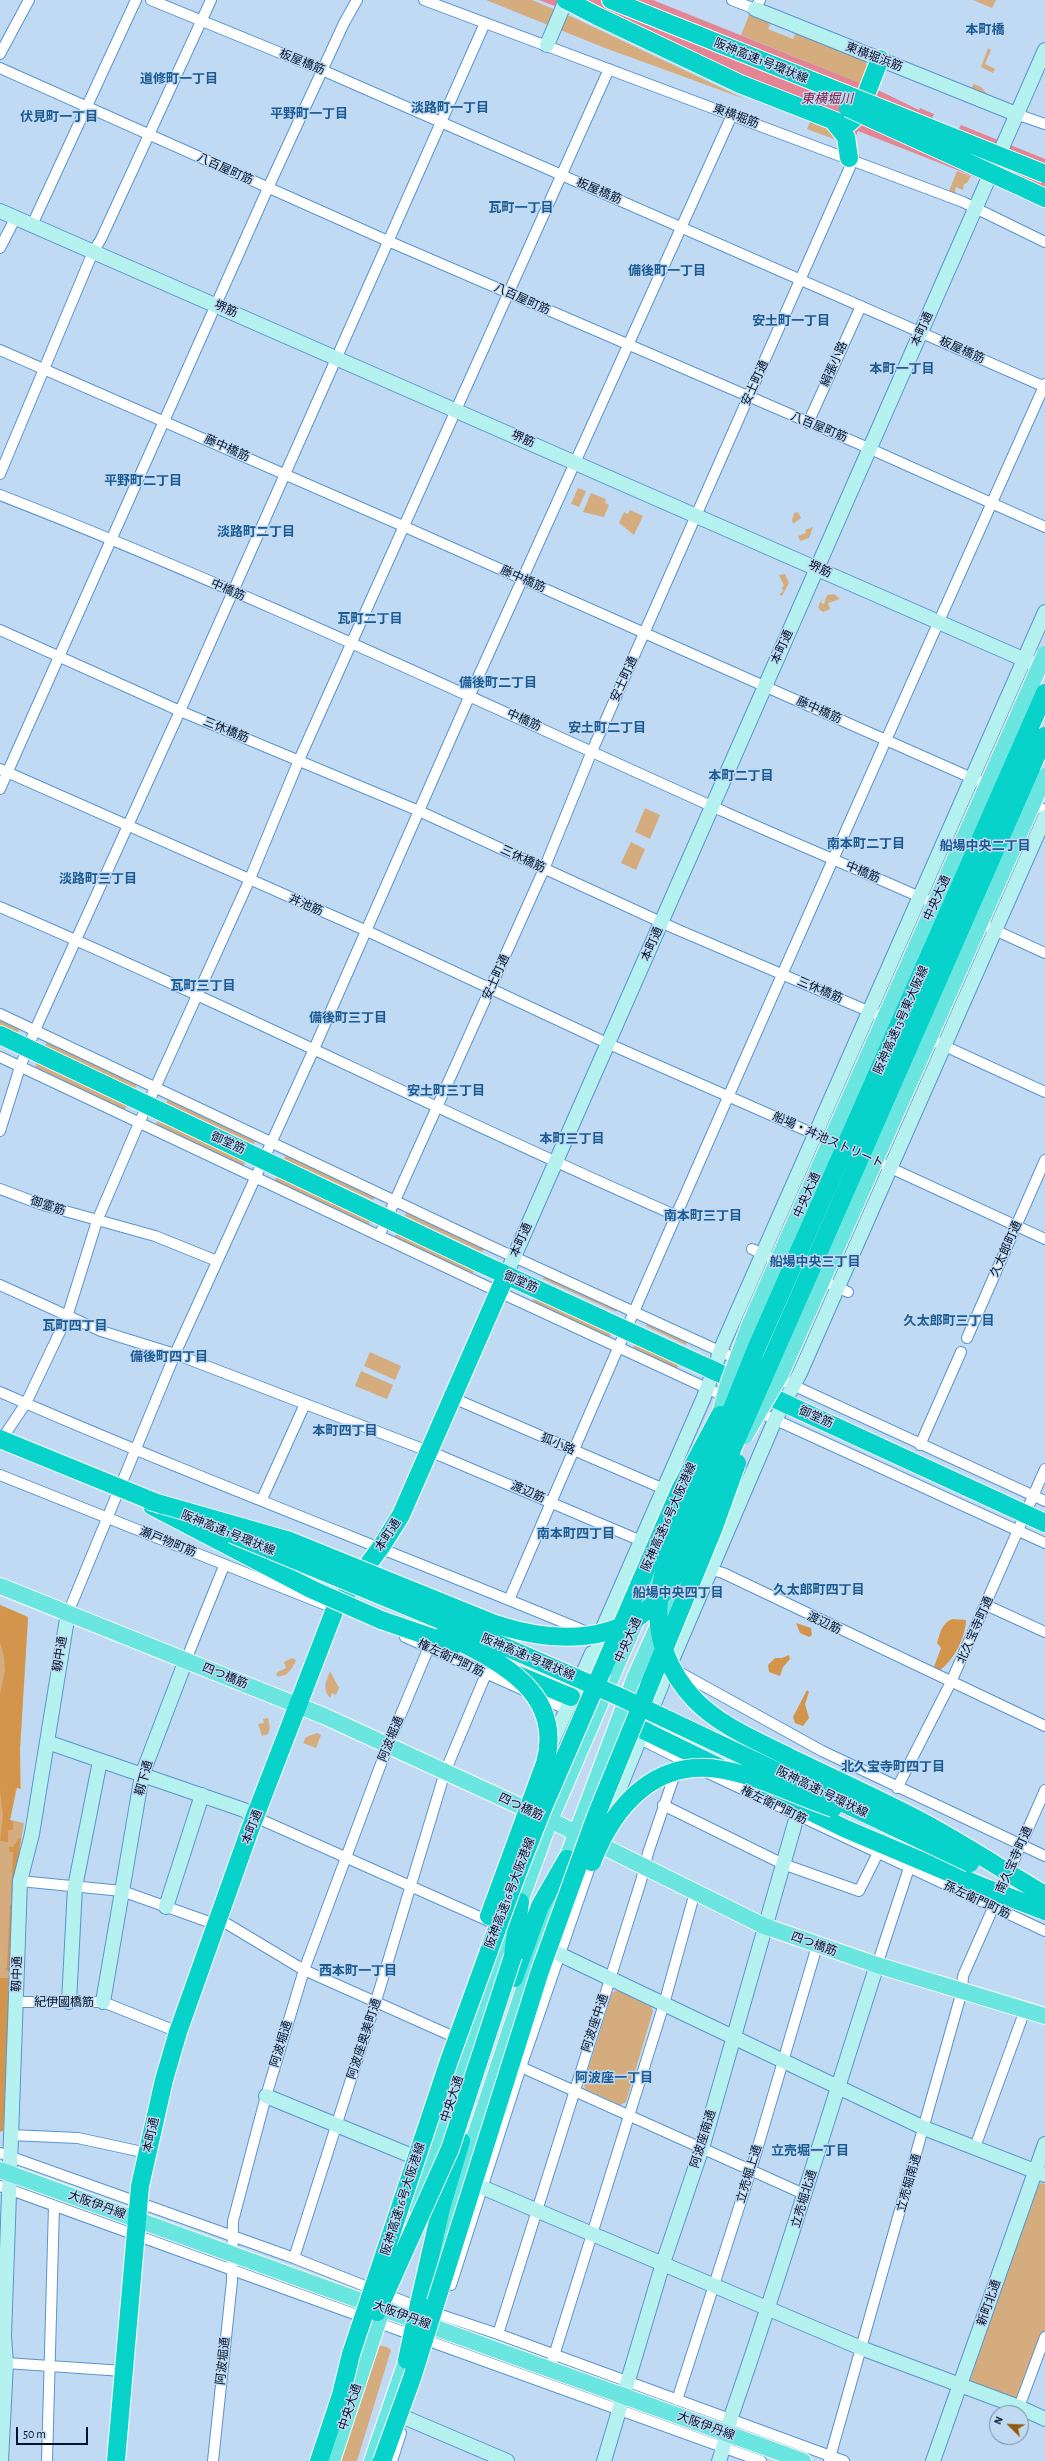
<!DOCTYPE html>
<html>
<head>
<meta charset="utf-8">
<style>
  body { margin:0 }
  #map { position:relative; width:1045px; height:2461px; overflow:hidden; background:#c1daf3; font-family:"Alegreya Sans",sans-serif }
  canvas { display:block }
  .north { position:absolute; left:989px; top:2405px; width:40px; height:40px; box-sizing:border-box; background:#c1daf3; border:1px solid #748aa2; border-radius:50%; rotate:293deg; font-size:11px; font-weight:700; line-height:16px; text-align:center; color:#001329 }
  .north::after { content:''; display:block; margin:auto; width:14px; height:18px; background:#905b0e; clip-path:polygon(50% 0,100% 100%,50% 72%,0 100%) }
  .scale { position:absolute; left:16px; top:2427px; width:72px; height:18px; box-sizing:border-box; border:2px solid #001329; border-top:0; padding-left:5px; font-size:12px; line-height:14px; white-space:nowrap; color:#001329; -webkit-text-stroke:3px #c1daf3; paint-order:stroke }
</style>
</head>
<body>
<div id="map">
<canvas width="1045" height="2461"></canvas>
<div class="north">N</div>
<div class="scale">50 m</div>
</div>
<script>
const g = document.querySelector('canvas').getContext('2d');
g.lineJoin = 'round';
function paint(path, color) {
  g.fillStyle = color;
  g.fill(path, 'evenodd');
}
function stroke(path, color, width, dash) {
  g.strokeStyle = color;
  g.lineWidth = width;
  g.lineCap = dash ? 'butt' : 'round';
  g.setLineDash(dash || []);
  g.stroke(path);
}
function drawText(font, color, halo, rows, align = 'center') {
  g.font = font + ' "Alegreya Sans","Noto Sans JP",sans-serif';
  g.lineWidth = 3;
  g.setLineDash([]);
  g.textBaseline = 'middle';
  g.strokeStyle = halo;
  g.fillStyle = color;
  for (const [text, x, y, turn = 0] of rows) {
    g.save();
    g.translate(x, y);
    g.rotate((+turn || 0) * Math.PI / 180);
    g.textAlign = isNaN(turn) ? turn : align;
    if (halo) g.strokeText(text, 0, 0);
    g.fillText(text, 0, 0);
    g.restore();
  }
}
const green = new Path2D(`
  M486 0H532L570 16 745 99 605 48Z
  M973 0H996L992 8Z
  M750 13 771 22 768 29 793 39 796 31 865 60 868 69 864 85 741 35Z
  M988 48 991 50 985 64 995 69 993 73 981 67Z
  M974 84 981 87 988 95 971 88Z
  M810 122 835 132 839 141 807 129Z
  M957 171 971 176 967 183 964 184 963 190 956 187 955 191 957 195 949 191Z
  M578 488 586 491 579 507 571 504Z
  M591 493 606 499 605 503 609 505 604 517 583 512Z
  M630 510 643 516 634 535 619 523 624 512 628 514Z
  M798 512 801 518 793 524 792 520 794 513Z
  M813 527 809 538 800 541 798 536 806 533 805 530Z
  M785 574 789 583 782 596 779 594 783 592 782 587 784 586 779 575Z
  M834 594 840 599 828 603 830 609 823 612 820 610 818 607 823 597 821 603 824 604 827 595Z
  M645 808 660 815 650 839 635 832Z
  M631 842 645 849 636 870 621 863Z
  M0 1017 20 1027 18 1033 0 1025Z
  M48 1040 137 1082 135 1089 45 1046Z
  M37 1063 127 1105 124 1111 34 1069Z
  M169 1097 257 1138 254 1144 166 1103Z
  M158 1120 246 1160 243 1167 155 1126Z
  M287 1153 375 1195 373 1200 284 1159Z
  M277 1176 369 1219 370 1223 366 1225 274 1182Z
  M407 1210 485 1247 482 1252 405 1216Z
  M397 1233 474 1270 472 1275 394 1238Z
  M545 1274 617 1308 616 1312 543 1279Z
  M534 1297 610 1332 611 1336 607 1337 532 1303Z
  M648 1322 688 1340 686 1345 646 1326Z
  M636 1345 677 1364 678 1367 675 1369 634 1350 633 1346Z
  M370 1352 401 1366 395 1380 364 1366Z
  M361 1371 393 1385 387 1399 355 1386Z
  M0 1605 28 1617 20 1748 21 1789 17 1788 10 1820 24 1823 14 1881 6 2101 3 2131 0 2132Z
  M292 1658 296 1660C293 1668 287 1678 277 1676L276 1673 286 1668 284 1662Z
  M330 1671 339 1688 336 1695 332 1693 330 1698C322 1689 326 1681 330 1671Z
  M268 1718 270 1728 268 1734 262 1736 258 1724 264 1723 263 1719Z
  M317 1733 321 1735 316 1748 303 1743 306 1737Z
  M617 1990 651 2006 653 2011 626 2102 620 2105 585 2089 584 2083 612 1993Z
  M1041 2183 1045 2184V2329L1019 2398 1013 2401 972 2384 970 2380 1036 2187Z
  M377 2345 387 2347 391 2350 357 2461H341Z`);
const forest = new Path2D(`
  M0 1605 28 1617 20 1748V1788H16L10 1820 13 1821V1830H8V1842L0 1841 3 1816 0 1790V1694L5 1671 4 1656 0 1643Z
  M952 1619 966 1620C965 1639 954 1660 939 1671L934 1667 941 1648 937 1643C940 1633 942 1623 952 1619Z
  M796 1623 811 1628 812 1635 809 1637 800 1633Z
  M789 1655 790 1659 783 1667 780 1676 769 1672 768 1665 775 1658H782Z
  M807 1690 809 1692 805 1704 809 1718 803 1726 795 1723 793 1717Z
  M19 1838H21L14 1897H11L13 1852H9V1847H13Z
  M10 1905H13L10 1972 5 1969 7 1967Z
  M0 1978H10L3 2131H0Z`);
const water = new Path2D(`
  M539 0H653L882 92 919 110 920 108 934 114 932 119 958 130 961 125 1045 159V201L983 180 858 131 855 138C797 117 739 93 682 66 634 44 588 18 539 0Z`);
const street = new Path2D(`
  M151 0 322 70 1045 387
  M424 0 963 202 1045 242
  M732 0 755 9 760 0
  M0 54 29 0
  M0 68 388 241 857 443 1045 527
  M1016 114 1045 124
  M32 225 136 0
  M0 248 16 217
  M0 350 403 526 992 787
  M808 423 861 306
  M0 474 93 252 101 239 211 0
  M0 495C247 591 486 705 727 813 798 845 869 874 940 906
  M0 630 180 711 419 811 676 929 889 1020
  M0 769 367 931 609 1044 821 1137
  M0 789 268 188 344 23 357 0
  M1027 802 1045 810
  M0 907C228 1005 450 1117 677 1216
  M975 921 1045 953
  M0 1014 488 1245 741 1361
  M925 1037 1045 1092
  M0 1057 473 1280 728 1398
  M0 1131 20 1067 35 1030 180 711 485 23
  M871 1159 1045 1239
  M0 1189 40 1204 155 1236 217 1261
  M379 1236 544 869 592 751 850 167 849 158
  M752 1249 769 1257
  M818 1279 848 1292
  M0 1285 101 1331 175 1354 441 1456 646 1543
  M967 1338 1045 1160
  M773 1376 1045 1501
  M0 1392C194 1477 392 1551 587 1632
  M453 1398 664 1489
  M754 1410 1045 1543
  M0 1442 26 1403 67 1317 97 1221 136 1130 249 881 299 760 609 69
  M920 1445 961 1352
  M0 1475 336 1609
  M262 1499 305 1404
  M705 1568 723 1573 1045 1726
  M509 1600C684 1193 864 788 1045 384
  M986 1605 1045 1632
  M68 1613 175 1354 314 1049 470 695 732 115
  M405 1637 566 1709
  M186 1660 224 1566
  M677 1671 822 1751 1045 1856
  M640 1739 684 1761
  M708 1773 1045 1931
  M897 1788 951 1682 1045 1469
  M663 1805 783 1864 859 1891 878 1853
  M255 1817 491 1922
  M20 1881 122 1891 209 1922 219 1919 304 1970 452 2036
  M877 1965 909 1868
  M15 2002H103L178 2032
  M521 2067 806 2195
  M10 2135 78 2138 147 2153
  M975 2147 1025 2010
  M0 2153 294 2258 423 2309 498 2334 844 2461
  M0 2186 761 2461
  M294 2258 376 2001 445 1772 486 1674
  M451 2285 521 2067 593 1858
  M498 2334 641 1881 648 1853 680 1759
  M552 2362 664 2004 695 1892
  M6 2363 123 2371
  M677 2400 751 2170 817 1946
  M1019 2407 1045 2337
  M47 2461 54 2206
  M213 2461 232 2281 233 2221 266 2096 304 1970 388 1745 429 1647
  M392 2461 401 2433
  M829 2461 962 1991 963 1976 1045 1790`);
const secondary = new Path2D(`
  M755 9 1016 114
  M547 45 566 0
  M0 211 1032 663
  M506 1275 1045 50
  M592 1684 599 1637 704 1397 723 1344 1045 612
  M652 1691 669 1667 775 1420 800 1373 1045 817
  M47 1742 244 1810 255 1817
  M549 1749 592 1653
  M605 1824 662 1684
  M166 1907 202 1795
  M540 1945 924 2128 1045 2175
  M69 2002 75 1887 100 1761
  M103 2002 142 1775 186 1660
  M266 2096 412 2156
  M465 2180 861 2348 1019 2407 1045 2419
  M406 2418 507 2461
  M1 2461 6 2363 4 2336 20 1881 32 1834 68 1613
  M604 2461 663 2263 702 2148 797 1816
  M719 2461C724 2447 727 2432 731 2417 783 2268 828 2116 877 1965
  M933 2461 1045 2144`);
const primary = new Path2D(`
  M0 1586 324 1716 550 1820 764 1926 877 1965 1045 2016
  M0 2170 803 2461
  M416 2207 520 1902 550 1820 615 1669
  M435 2270 461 2178 569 1853 635 1677
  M332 2461 385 2301
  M372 2461 411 2347`);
const highway = new Path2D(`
  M611 0 663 21
  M597 16 740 84 840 123H849L858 115 880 59
  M834 122 846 137 849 158
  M1028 190 1045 198
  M0 1035 480 1263 1045 1523
  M152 1506 311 1589
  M511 1672 571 1697
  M643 1730 725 1770
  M766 1790 846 1829 988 1889
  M513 1956 520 1902
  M514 1978 540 1906 567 1859
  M419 2304 441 2208 461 2141
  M116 2461 140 2186 164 2080 178 2032 249 1832 335 1609 381 1547 401 1515 506 1275
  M319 2461 341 2395`);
const primaryBridge = new Path2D(`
  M716 1428 727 1387 749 1326 1045 654
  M745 1436 781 1374 1045 776
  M615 1669 662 1562
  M635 1677 679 1579`);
const highwayBridge = new Path2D(`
  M566 0 597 16
  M663 21 1045 174
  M848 108 1028 190
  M1045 693 757 1347C741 1386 726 1425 709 1464 689 1508 664 1552 659 1600 655 1638 669 1673 695 1700 720 1726 757 1741 789 1757 830 1777 872 1796 913 1817 958 1840 1001 1869 1045 1895
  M0 1439 162 1505
  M150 1501 290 1541 495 1624C553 1643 623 1647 664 1592 684 1565 695 1532 709 1502L1045 736
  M232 1534 508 1648 620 1697 970 1863
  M311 1589 381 1620 454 1645
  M444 1634C497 1660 565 1691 545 1763L489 1916
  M592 1862C614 1805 656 1757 724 1770 761 1777 797 1796 833 1808
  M988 1889 1045 1911
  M377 2312 450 2149 513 1956
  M407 2360 419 2304
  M341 2395 351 2354 449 2061 517 1874 543 1808 680 1490 720 1415
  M382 2461 412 2378 540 1971 596 1816 714 1527 737 1463`);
const streetNames = [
  ["東横堀浜筋",874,57,21],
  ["阪神高速1号環状線",761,61,22],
  ["板屋橋筋",302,62,22],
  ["東横堀筋",736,116,20],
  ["八百屋町筋",225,169,24],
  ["板屋橋筋",599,191,23],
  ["八百屋町筋",522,299,24],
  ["堺筋",226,309,23],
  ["本町通",922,329,-66],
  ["板屋橋筋",962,350,24],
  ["絹張小路",834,364,-66],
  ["安土町通",755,383,-66],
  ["八百屋町筋",819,427,22],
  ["堺筋",523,439,23],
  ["藤中橋筋",227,448,24],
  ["堺筋",820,569,25],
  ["藤中橋筋",523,579,24],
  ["中橋筋",228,590,24],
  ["本町通",782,647,-66],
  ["安土町通",624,679,-66],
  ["藤中橋筋",819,710,24],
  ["中橋筋",524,720,24],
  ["三休橋筋",226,730,22],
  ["三休橋筋",523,859,25],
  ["中橋筋",863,872,23],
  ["中央大通",937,898,-66],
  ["丼池筋",306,905,23],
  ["本町通",652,944,-67],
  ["安土町通",496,977,-66],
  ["三休橋筋",820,990,23],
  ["阪神高速13号東大阪線",901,1020,-66],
  ["船場・丼池ストリート",828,1140,24],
  ["御堂筋",228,1143,24],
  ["中央大通",807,1195,-66],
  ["御霊筋",48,1206,18],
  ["本町通",521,1240,-66],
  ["久太郎町通",1006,1249,-66],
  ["御堂筋",521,1282,24],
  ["御堂筋",816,1417,24],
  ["狐小路",558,1444,23],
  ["渡辺筋",528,1492,23],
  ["阪神高速16号大阪港線",669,1517,-66],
  ["阪神高速1号環状線",228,1533,22],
  ["本町通",388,1535,-57],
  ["瀬戸物町筋",168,1542,22],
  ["渡辺筋",824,1623,25],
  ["北久宝寺町通",975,1630,-66],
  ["中央大通",628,1640,-66],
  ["靱中通",60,1654,-81],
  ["阪神高速1号環状線",528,1657,23],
  ["権左衛門町筋",451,1658,25],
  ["四つ橋筋",225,1676,22],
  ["阿波堀通",391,1739,-68],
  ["靱下通",144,1778,-75],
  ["阪神高速1号環状線",822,1792,26],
  ["権左衛門町筋",774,1805,26],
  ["四つ橋筋",521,1807,25],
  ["本町通",252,1827,-69],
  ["南久宝寺町通",1014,1860,-66],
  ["阪神高速16号大阪港線",510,1893,-69],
  ["孫左衛門町筋",977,1900,25],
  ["四つ橋筋",814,1944,20],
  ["靱中通",17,1974,-88],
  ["紀伊國橋筋",64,2002],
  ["阿波座中通",595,2023,-72],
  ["阿波座奥美町通",364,2039,-72],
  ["阿波堀通",281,2044,-73],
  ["中央大通",452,2099,-72],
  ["本町通",151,2135,-77],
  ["阿波座南通",703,2139,-73],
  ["立売堀上通",749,2174,-73],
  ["立売堀南通",909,2183,-74],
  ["阪神高速16号大阪港線",403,2199,-72],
  ["立売堀北通",804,2199,-73],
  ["大阪伊丹線",97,2205,20],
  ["新町北通",989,2303,-71],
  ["大阪伊丹線",402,2315,20],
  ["阿波堀通",223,2361,-84],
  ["中央大通",350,2407,-72],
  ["大阪伊丹線",706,2426,20]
];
const neighbourhoodNames = [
  ["本町橋",985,30],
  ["道修町一丁目",179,79],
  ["淡路町一丁目",450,108],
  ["平野町一丁目",309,114],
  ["伏見町一丁目",59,117],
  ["瓦町一丁目",521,208],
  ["備後町一丁目",667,271],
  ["安土町一丁目",791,321],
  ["本町一丁目",902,369],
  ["平野町二丁目",143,481],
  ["淡路町二丁目",256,532],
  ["瓦町二丁目",370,619],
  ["備後町二丁目",498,683],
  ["安土町二丁目",607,728],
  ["本町二丁目",741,776],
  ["南本町二丁目",866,844],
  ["船場中央二丁目",985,846],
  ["淡路町三丁目",98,879],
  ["瓦町三丁目",203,986],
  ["備後町三丁目",348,1018],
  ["安土町三丁目",446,1091],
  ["本町三丁目",572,1139],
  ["南本町三丁目",703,1216],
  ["船場中央三丁目",815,1262],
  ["久太郎町三丁目",949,1321],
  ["瓦町四丁目",75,1326],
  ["備後町四丁目",169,1357],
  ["本町四丁目",345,1431],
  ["南本町四丁目",576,1534],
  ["久太郎町四丁目",819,1590],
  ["船場中央四丁目",678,1593],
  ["北久宝寺町四丁目",893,1767],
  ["西本町一丁目",358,1971],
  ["阿波座一丁目",614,2078],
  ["立売堀一丁目",810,2151]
];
const waterNames = [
  ["東横堀川",827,99]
];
paint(green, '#d5ac7d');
paint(forest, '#d3954b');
paint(water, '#e48595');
stroke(street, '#5894d0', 12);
stroke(secondary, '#5894d0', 16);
stroke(primary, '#fff', 18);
stroke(highway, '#fff', 20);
stroke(street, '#fff', 10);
stroke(secondary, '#b5f2ef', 14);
stroke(primary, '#6ae5df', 16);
stroke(highway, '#07d3ca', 18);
stroke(primaryBridge, '#fff', 18, []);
stroke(highwayBridge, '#fff', 20, []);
stroke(primaryBridge, '#6ae5df', 16);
stroke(highwayBridge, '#07d3ca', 18);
drawText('12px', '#001329', '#c1daf3', streetNames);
drawText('bold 13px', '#1b5a91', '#c1daf3', neighbourhoodNames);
drawText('italic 13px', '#8a1a3c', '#c1daf3', waterNames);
</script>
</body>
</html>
